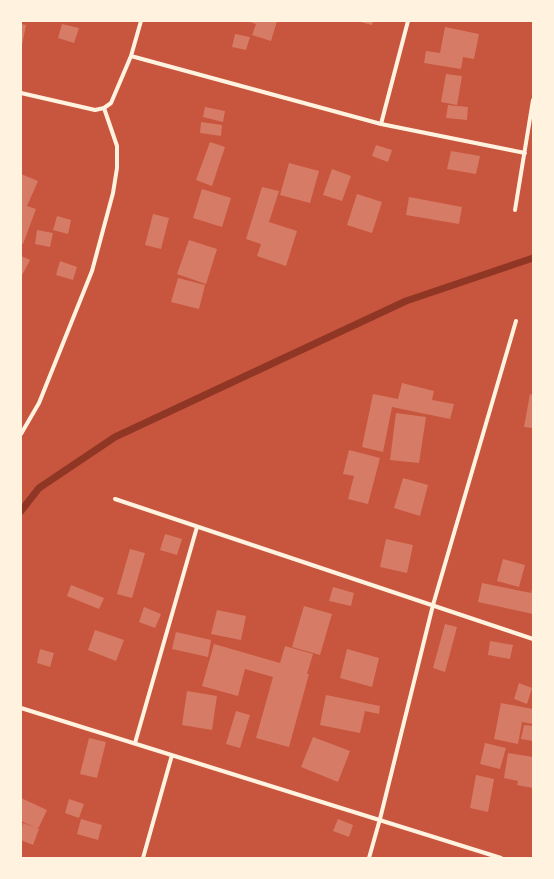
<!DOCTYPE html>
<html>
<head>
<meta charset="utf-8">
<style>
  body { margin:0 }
  #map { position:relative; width:554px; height:879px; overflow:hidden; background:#c8553d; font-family:Manrope,sans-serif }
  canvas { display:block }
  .frame { position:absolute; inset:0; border:22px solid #fff3e0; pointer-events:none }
</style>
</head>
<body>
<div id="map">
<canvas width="554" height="879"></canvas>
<div class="frame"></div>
</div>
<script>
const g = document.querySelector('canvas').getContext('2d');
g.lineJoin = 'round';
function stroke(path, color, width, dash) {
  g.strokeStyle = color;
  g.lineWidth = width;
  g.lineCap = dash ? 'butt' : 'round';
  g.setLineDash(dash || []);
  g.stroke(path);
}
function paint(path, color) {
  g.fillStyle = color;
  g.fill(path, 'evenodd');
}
const stream = new Path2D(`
  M21 511 39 488 115 437 406 301 533 258`);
const building = new Path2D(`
  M247 21H277L271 41 252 35 256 24Z
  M357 21H373L372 25Z
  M21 24 26 25 22 45H21Z
  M62 24 79 28 74 43 58 38Z
  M445 27 479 34 474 59 463 57 461 69 424 63 426 51 440 53Z
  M235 34 250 37 246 50 232 47Z
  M446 74 462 76 457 105 441 102Z
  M448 105 468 107 467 120 446 118Z
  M205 107 225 111 223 122 203 117Z
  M201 122 222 125 221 136 200 133Z
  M210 142 225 147 212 186 196 180Z
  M376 145 392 150 388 162 372 156Z
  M451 151 480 156 476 174 447 169Z
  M289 163 319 171 310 203 280 195Z
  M332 169 351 176 342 201 323 195Z
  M21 174 38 181 27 206 36 209 23 244 21 243Z
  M262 187 279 191 269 222 297 231 286 266 257 256 261 244 246 239Z
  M202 189 231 198 222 227 193 218Z
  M357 194 382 202 372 233 347 225Z
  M409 197 462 207 459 224 406 215Z
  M153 214 169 218 161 249 145 245Z
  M57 216 71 220 68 234 53 230Z
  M37 230 53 233 50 247 35 244Z
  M189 240 217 249 206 284 177 274Z
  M21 256 30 260 21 277Z
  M60 261 77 267 73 280 56 275Z
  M178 278 205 285 199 309 171 302Z
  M402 383 434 391 432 400 454 404 450 419 392 407 383 452 362 447 373 394 398 399Z
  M530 394 533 395V428L524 427Z
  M396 413 426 417 419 463 390 460Z
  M349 450 380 458 368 504 348 499 354 476 343 474Z
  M403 478 428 485 420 516 394 508Z
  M165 534 182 539 177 555 160 550Z
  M386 539 413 545 407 573 380 567Z
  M130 549 145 553 132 598 117 594Z
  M503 559 525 565 519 587 497 581Z
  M482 583 531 593 533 585V614L478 602Z
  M71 585 104 598 99 609 67 596Z
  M333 587 354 593 351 606 329 601Z
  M304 606 332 614 320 655 292 647Z
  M144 607 161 614 155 628 139 622Z
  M217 610 246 616 241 640 211 634Z
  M445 624 457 627 445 672 433 668Z
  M95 630 124 640 116 661 88 650Z
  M176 632 211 640 208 657 172 649Z
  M490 641 513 645 510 659 488 655Z
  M214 644 280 663 285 646 313 654 307 674H309L289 747 256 738 273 677 245 669 238 696 202 686Z
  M40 649 54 653 50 667 37 663Z
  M347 649 379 658 372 687 340 678Z
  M519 683 532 688 527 704 514 699Z
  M187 691 217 696 212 730 182 725Z
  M326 695 380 706 379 714 365 711 360 733 320 725Z
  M501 703 533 709V724L522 722 518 744 494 739Z
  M236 711 250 715 240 748 226 744Z
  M524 725 533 726V741L521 739Z
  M313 737 350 751 338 782 301 767Z
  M89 738 106 742 97 778 80 774Z
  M485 743 506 748 500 769 480 764Z
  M508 753 533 757V788L517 785 518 781 504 778Z
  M476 775 494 779 488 812 470 808Z
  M21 798 47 810 38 829 21 821Z
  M69 799 84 804 79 818 65 813Z
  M81 819 102 825 98 840 77 834Z
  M338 819 353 825 349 837 333 831Z
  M23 823 39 829 33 845 21 840V831Z`);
const minor = new Path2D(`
  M131 56 381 124 525 153
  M21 93 95 110 104 108 111 103 131 56 141 21
  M381 124 408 21
  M515 210 533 100
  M21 434 39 403 92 271 113 193 117 168V146L104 108
  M115 499 533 639
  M21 708 501 858
  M135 743 197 527
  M143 858 172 755
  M369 858 380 819 433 605 516 321`);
stroke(stream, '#8f3625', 7);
paint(building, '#d67c66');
stroke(minor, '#fff3e0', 4);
</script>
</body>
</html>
